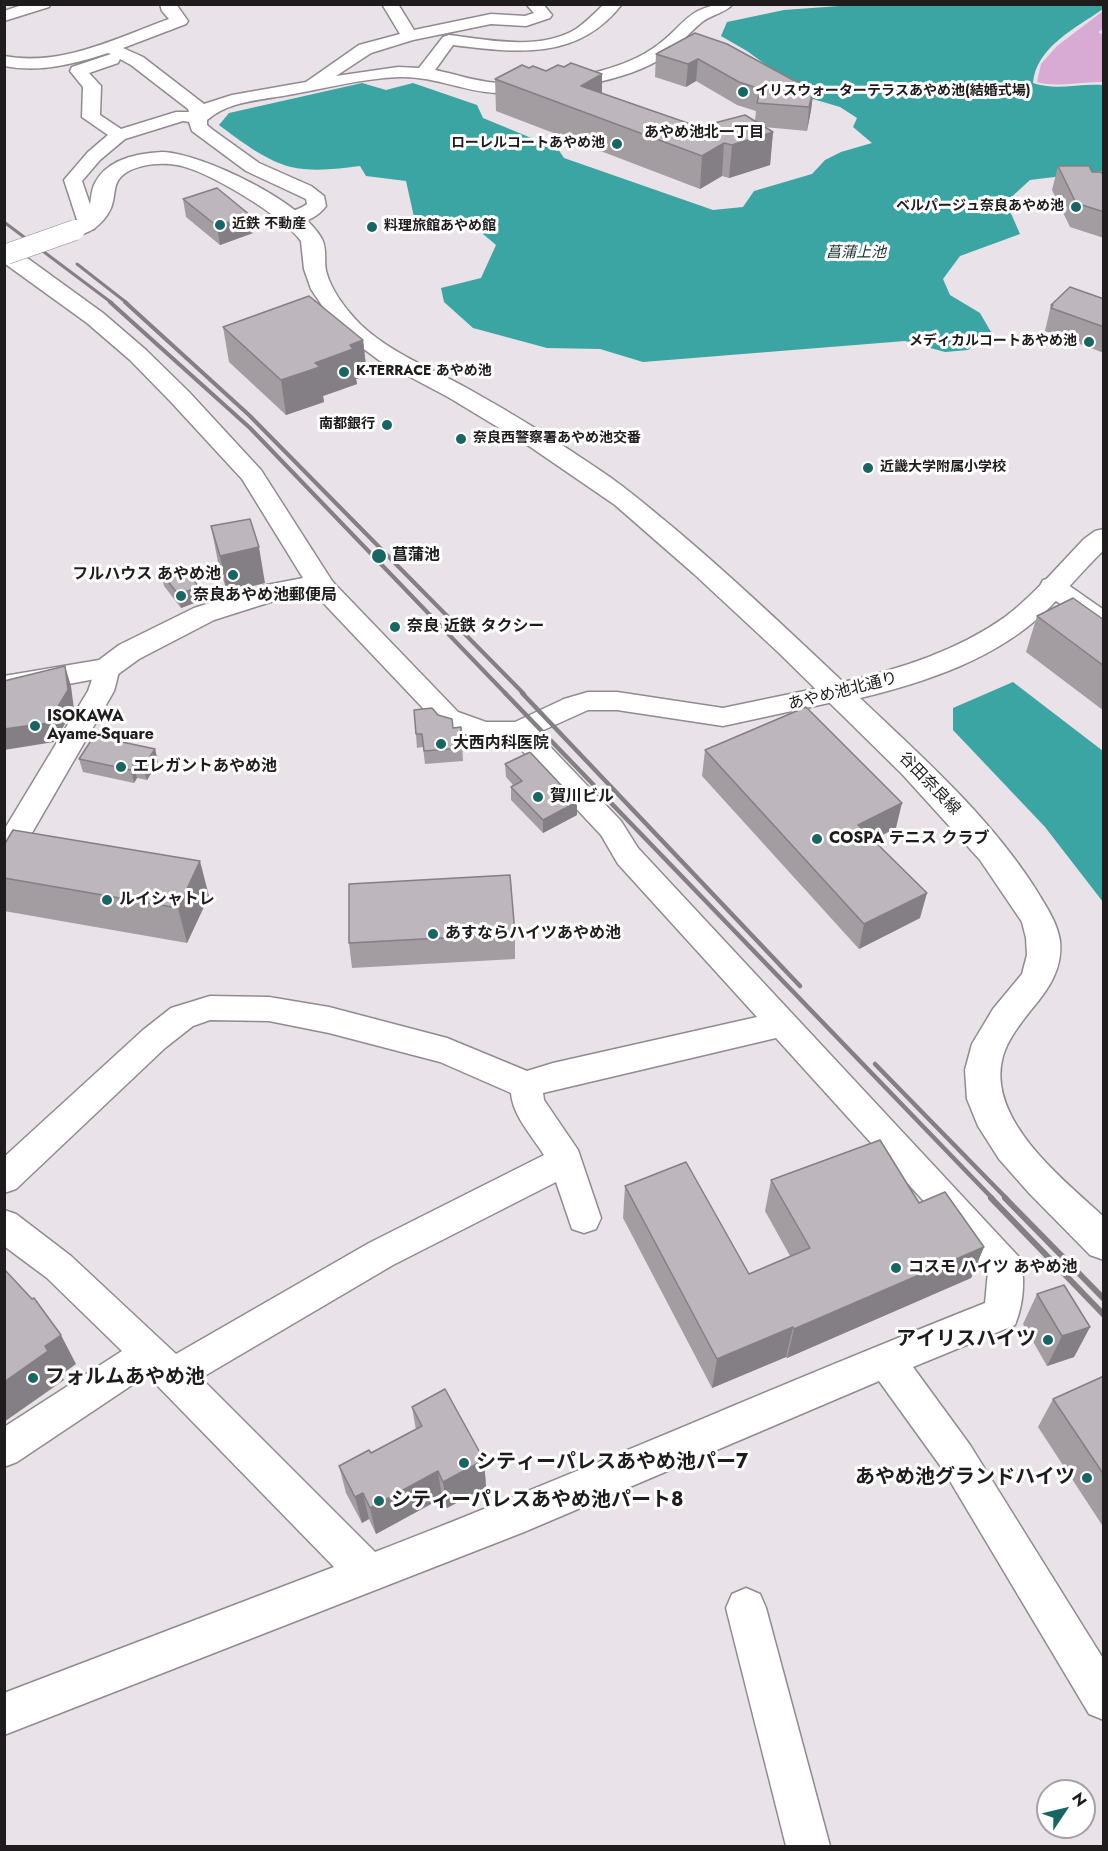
<!DOCTYPE html>
<html>
<head>
<meta charset="utf-8">
<style>
  body { margin:0 }
  #map { position:relative; width:1108px; height:1851px; overflow:hidden; background:#e9e2e8; font-family:Jost,sans-serif }
  canvas { display:block }
  .frame { position:absolute; inset:0; border:6px solid #1f1c1e; pointer-events:none }
  .north { position:absolute; left:1036px; top:1779px; width:60px; height:60px; box-sizing:border-box; background:#fff; border:2px solid #a5a4a5; border-radius:50%; rotate:55deg; font-size:16px; font-weight:700; line-height:24px; text-align:center; color:#1f1c1e }
  .north::after { content:''; display:block; margin:auto; width:21px; height:27px; background:#176664; clip-path:polygon(50% 0,100% 100%,50% 72%,0 100%) }
</style>
</head>
<body>
<div id="map">
<canvas width="1108" height="1851"></canvas>
<div class="frame"></div>
<div class="north">N</div>
</div>
<script>
const g = document.querySelector('canvas').getContext('2d');
g.lineJoin = 'round';
function paint(path, color) {
  g.fillStyle = color;
  g.fill(path, 'evenodd');
}
function stroke(path, color, width, dash) {
  g.strokeStyle = color;
  g.lineWidth = width;
  g.lineCap = dash ? 'butt' : 'round';
  g.setLineDash(dash || []);
  g.stroke(path);
}
function drawText(font, color, halo, rows, align = 'center') {
  g.font = font + ' Jost,"Noto Sans JP",sans-serif';
  g.lineWidth = 6;
  g.setLineDash([]);
  g.textBaseline = 'middle';
  g.strokeStyle = halo;
  g.fillStyle = color;
  for (const [text, x, y, turn = 0] of rows) {
    g.save();
    g.translate(x, y);
    g.rotate((+turn || 0) * Math.PI / 180);
    g.textAlign = isNaN(turn) ? turn : align;
    if (halo) g.strokeText(text, 0, 0);
    g.fillText(text, 0, 0);
    g.restore();
  }
}
const green = new Path2D(`
  M1103 11V29L1098 32 1103 35V82C1081 81 1059 88 1037 82L1041 64 1057 46Z`);
const water = new Path2D(`
  M853 5H1103V9C1076 28 1036 47 1033 83 1056 91 1079 83 1103 85V171L1030 180 1006 202 1020 234 960 256 943 279 950 295 980 313 991 332 968 350 945 352 905 341 643 362 600 349 547 348 473 328 444 302 441 288 481 278 496 245 470 223 416 226 406 181 366 176 360 166C339 169 312 172 291 167 266 161 239 140 219 125L229 113 362 83 386 90 413 83 477 105 483 118 558 149 564 158 713 210 743 207 754 191 812 174 825 160 841 152 872 143 853 127 857 118 840 107 813 99 747 51 721 36 727 22 784 10Z
  M1013 682 1103 751V902L1045 827 953 730V708Z`);
const street = new Path2D(`
  M25 4H51L49 7 4 21V11Z
  M160 4H176L188 21 186 24 123 48 143 57 204 104 232 95 306 82 359 45 400 34 382 4H398L414 30 491 14 525 16 534 13 526 4H543L552 15 550 18 526 26 491 24 413 40 371 53 336 76 398 67 419 68 443 37 449 35C489 40 540 51 576 29 586 22 595 13 604 4H622C578 61 517 53 453 45L435 70C455 74 477 82 498 83 543 84 614 75 652 49 686 27 685 4 733 4 725 13 711 15 702 22 689 33 678 46 665 56 627 83 544 94 498 93 465 92 434 76 400 77 364 78 323 89 288 95 261 100 229 101 207 120V125L213 130 259 163 311 186 324 196 326 206C318 218 299 226 285 222L282 218C287 211 300 210 307 204L306 199 246 171 192 131 189 122 183 121 125 139 100 160 82 181 97 225 94 229H80L64 180 88 152 108 135 82 117 83 87 70 71 72 67 111 54 108 53C74 64 40 73 4 66V56C61 67 117 38 169 19L162 11ZM120 59 131 65 188 109 189 112H176L121 129 100 115 101 86 89 73 118 63Z
  M320 576 329 578 458 712 486 722H515L564 699 588 692H617L723 708 838 684 847 687 851 693 847 699 723 726 617 710H588L537 733 621 821 638 848 1018 1256C1027 1275 1023 1306 1015 1325L913 1367 970 1445 1104 1660V1720L1089 1714 944 1471 879 1381 524 1532 4 1735V1693L334 1567 147 1375 17 1462 4 1467V1427L122 1351 47 1278 4 1246V1210L16 1214 71 1256 176 1354 369 1243 544 1155C532 1136 513 1116 511 1093L440 1062 329 1033 269 1021 210 1020 193 1026 165 1048 16 1189 4 1193V1157L143 1030 171 1008 210 996 269 997 329 1007 447 1038 527 1071 553 1063 757 1017 618 864 601 835 512 740H485L440 726 311 590 308 584 311 578ZM776 1038 988 1272 985 1303C782 1383 580 1473 375 1552L201 1378 393 1265 556 1182 572 1229 584 1233 596 1229 601 1218 578 1150 544 1100 543 1093Z
  M1052 578 1061 580 1104 610V630L1095 628 1043 592 1040 586 1043 580Z
  M107 659 116 662 120 668 114 691 14 864 4 867V830L88 691 98 662Z
  M746 1588 760 1594 766 1608 830 1846H786L726 1608 732 1594Z`);
const secondary = new Path2D(`
  M163 152C203 154 303 202 322 239 327 249 324 260 326 271 331 290 346 310 360 324 389 352 430 368 465 387 512 413 559 442 604 473 629 490 652 510 675 529 733 578 788 630 843 682 900 669 957 651 1005 617 1034 595 1058 566 1084 539L1095 531 1104 529V550C1084 569 1066 591 1046 611 996 659 926 682 860 698 922 757 988 815 1035 888 1045 905 1057 921 1060 941 1063 969 1048 990 1031 1010 1020 1024 1008 1039 1003 1056 985 1119 1063 1179 1104 1217V1260L1090 1255 1029 1193 999 1159 978 1126 967 1099 965 1070 972 1044 993 1009 1022 974 1027 955 1026 938 1022 922 980 860 902 774 779 653 694 574 615 505 529 446 448 397 380 361 345 335 329 316 311 289 304 269 301 241C283 216 207 170 177 165 161 162 141 164 127 172 111 182 117 193 111 208 104 224 85 239 67 235L64 230 88 211C92 202 90 192 95 183 107 159 138 153 163 152Z
  M4 246 12 247 103 313 146 350 189 392 261 470 334 584 330 590 280 599 214 620 139 659 117 675 4 696V676L99 660 119 645 194 608 267 585 303 578 242 479 171 402 130 360 87 323 4 263Z`);
const railFar3 = new Path2D(`
  M4 222 112 303
  M77 264 127 303`);
const railFar2 = new Path2D(`
  M110 302 250 428 506 694
  M125 302 249 415 524 694`);
const railFar1 = new Path2D(`
  M505 693 993 1199
  M522 693 800 986
  M875 1064 1007 1199`);
const rail = new Path2D(`
  M991 1198 1104 1315
  M1005 1198 1104 1299`);
const secondaryBridge = new Path2D(`
  M7 254 75 230`);
const wall = new Path2D(`
  M695 33 793 80 814 87 811 110 807 131 764 127 773 132 770 165 729 178 722 176 700 189 496 111 495 79 529 68 546 71 564 67 602 93 699 127 755 121 756 111 737 105 696 81 686 87 655 77 656 54Z
  M1058 166 1092 172 1104 176V238L1070 227 1052 190Z
  M183 199 250 215 253 233 220 245 186 217Z
  M1104 299V353L1045 331 1051 305Z
  M223 327 363 340 367 375 356 379 357 384 323 396 324 402 286 415 229 362Z
  M211 526 265 583 227 592 218 562Z
  M161 573 199 587 202 600 181 608 164 586Z
  M1037 616 1104 620V711L1026 652Z
  M414 710 453 728 461 727 463 761 425 764 423 747 417 748Z
  M155 749 158 762 147 780 137 778 134 783 83 772 79 759Z
  M705 750 896 828 873 840 920 918 859 949 702 776Z
  M505 764 577 815 543 833 511 800V787L513 785 506 777Z
  M4 845 209 896 187 943 4 911Z
  M515 934V959L352 968 349 943Z
  M771 1180 919 1203 984 1247 971 1278 787 1358 786 1357 712 1388 623 1218 625 1186 749 1274 790 1256 765 1211Z
  M1037 1294 1090 1327 1074 1357 1047 1366 1023 1324Z
  M1104 1376V1528L1038 1427 1053 1399Z
  M412 1407 484 1460 486 1487 447 1508 442 1498 376 1534 369 1519 362 1523 346 1493 339 1466 371 1453 416 1430Z`);
const shadedWall = new Path2D(`
  M698 59 696 81 686 87 688 64Z
  M602 74V106L581 86Z
  M814 87 811 110 807 131 809 107Z
  M773 132 770 165 729 178 732 145Z
  M724 143 722 176 700 189 702 156Z
  M250 215 253 233 220 245 217 226Z
  M363 340 367 375 356 379 357 384 323 396 324 402 286 415 281 380 350 345Z
  M259 547 265 583 227 592 220 556Z
  M199 587 202 600 181 608 178 594Z
  M65 666 71 686 74 709 54 742 4 750V729Z
  M155 749 158 762 147 780 143 767Z
  M133 765 137 778 134 783 131 770Z
  M577 802V815L543 833V820Z
  M902 803 896 828 853 850 858 825Z
  M200 861 209 896 187 943 178 908Z
  M927 893 920 918 859 949 864 924Z
  M984 1247 971 1278 787 1358 794 1329Z
  M793 1327 786 1357 712 1388 717 1359Z
  M1090 1327 1074 1357 1047 1366 1062 1336Z
  M61 1335 76 1364 61 1375 64 1380 4 1422V1382L45 1346Z
  M484 1460 486 1487 447 1508 443 1482Z
  M438 1471 442 1498 376 1534 370 1508Z
  M363 1493 369 1519 362 1523 355 1497Z`);
const building = new Path2D(`
  M695 33 727 44 793 80 814 87 809 107 757 103 760 89 739 82 698 59 688 64 656 54Z
  M571 63 602 74 581 86 699 127 745 115 773 132 732 145 724 143 702 156 495 79 522 65 529 68 533 66 546 71 558 65 564 67Z
  M1058 166H1089L1092 172H1101L1104 176V212L1076 203Z
  M217 188 250 215 217 226 183 199Z
  M1070 287 1104 299V327L1051 308 1053 305H1051Z
  M309 296 363 340 350 345 353 349 315 363 320 367 281 380 223 327Z
  M250 519 259 547 220 556 211 526Z
  M182 565 199 587 178 594 161 573Z
  M1073 598 1104 620V666L1037 616Z
  M65 666 68 690 48 723 4 729V681Z
  M806 707 902 803 858 825 927 893 864 924 705 750Z
  M432 708 438 715 452 719 453 728 461 727 462 748 424 751 422 734H416L414 710Z
  M94 736 155 749 143 767 133 765 131 770 79 759Z
  M530 752 577 802 543 820 511 787 522 781 505 764Z
  M13 830 200 861 178 908 4 878V845Z
  M510 875 515 934 349 943V884Z
  M880 1140 919 1203 945 1192 984 1247 794 1329 793 1327 717 1359 625 1186 686 1162 749 1274 810 1248 771 1180Z
  M4 1269 32 1299 34 1298 61 1335 45 1346 48 1351 4 1382Z
  M1064 1285 1090 1327 1062 1336 1037 1294Z
  M1104 1376V1475L1053 1399Z
  M445 1389 484 1460 443 1482 438 1471 370 1508 363 1493 355 1497 339 1466 369 1450 371 1453 422 1426 412 1407Z`);
const markers = [
  [743,92,6,"#176664"],
  [617,144,6,"#176664"],
  [1076,207,6,"#176664"],
  [220,225,6,"#176664"],
  [372,227,6,"#176664"],
  [1089,342,6,"#176664"],
  [344,372,6,"#176664"],
  [387,425,6,"#176664"],
  [461,439,6,"#176664"],
  [868,468,6,"#176664"],
  [379,556,8,"#176664"],
  [233,575,6,"#176664"],
  [181,596,6,"#176664"],
  [395,627,6,"#176664"],
  [35,726,6,"#176664"],
  [441,744,6,"#176664"],
  [121,767,6,"#176664"],
  [538,797,6,"#176664"],
  [817,839,6,"#176664"],
  [107,900,6,"#176664"],
  [433,934,6,"#176664"],
  [896,1268,6,"#176664"],
  [1048,1340,6,"#176664"],
  [33,1378,6,"#176664"],
  [464,1463,6,"#176664"],
  [1087,1478,6,"#176664"],
  [379,1501,6,"#176664"]
];
const farPoinames = [
  ["イリスウォーターテラスあやめ池(結婚式場)",755,92],
  ["ローレルコートあやめ池",605,144,"right"],
  ["ベルパージュ奈良あやめ池",1064,207,"right"],
  ["近鉄 不動産",232,225],
  ["料理旅館あやめ館",384,227],
  ["メディカルコートあやめ池",1077,342,"right"],
  ["K-TERRACE あやめ池",356,372],
  ["南都銀行",375,425,"right"],
  ["奈良西警察署あやめ池交番",473,439],
  ["近畿大学附属小学校",880,468]
];
const farNeighbourhoodnames = [
  ["あやめ池北一丁目",704,133]
];
const farWaternames = [
  ["菖蒲上池",856,253]
];
const poiNames = [
  ["菖蒲池",392,556],
  ["フルハウス あやめ池",221,575,"right"],
  ["奈良あやめ池郵便局",193,596],
  ["奈良 近鉄 タクシー",407,627],
  ["ISOKAWA",47,717],
  ["Ayame-Square",47,735],
  ["大西内科医院",453,744],
  ["エレガントあやめ池",133,767],
  ["賀川ビル",550,797],
  ["COSPA テニス クラブ",829,839],
  ["ルイシャトレ",119,900],
  ["あすならハイツあやめ池",445,934],
  ["コスモ ハイツ あやめ池",908,1268]
];
const streetNames = [
  ["あやめ池北通り",843,692,-14],
  ["谷田奈良線",929,784,46]
];
const nearPoinames = [
  ["アイリスハイツ",1036,1340,"right"],
  ["フォルムあやめ池",45,1378],
  ["シティーパレスあやめ池パー7",476,1463],
  ["あやめ池グランドハイツ",1075,1478,"right"],
  ["シティーパレスあやめ池パート8",391,1501]
];
paint(green, '#d7abd4');
paint(water, '#3aa5a3');
stroke(street, '#918a90', 3);
stroke(secondary, '#918a90', 3);
paint(street, '#fff');
paint(secondary, '#fff');
stroke(railFar3, '#847f83', 3);
stroke(railFar2, '#847f83', 4);
stroke(railFar1, '#847f83', 4.5);
stroke(rail, '#847f83', 6);
stroke(secondaryBridge, '#918a90', 21, []);
stroke(secondaryBridge, '#fff', 20);
paint(wall, '#a39da2');
paint(shadedWall, '#847f84');
paint(building, '#bdb6bc');
stroke(building, '#847f84', 1.5);
for (const [x, y, r, color] of markers) {
  const dot = new Path2D();
  dot.arc(x, y, r, 0, 2 * Math.PI);
  g.fillStyle = color;
  g.fill(dot);
  stroke(dot, '#fff', 2);
}
drawText('bold 14px', '#1f1c1e', '#fff', farPoinames, 'left');
drawText('bold 15px', '#1f1c1e', '#fff', farNeighbourhoodnames);
drawText('italic 15px', '#193130', '#fff', farWaternames);
drawText('bold 16px', '#1f1c1e', '#fff', poiNames, 'left');
drawText('16px', '#1f1c1e', '#fff', streetNames);
drawText('bold 20px', '#1f1c1e', '#fff', nearPoinames, 'left');
</script>
</body>
</html>
